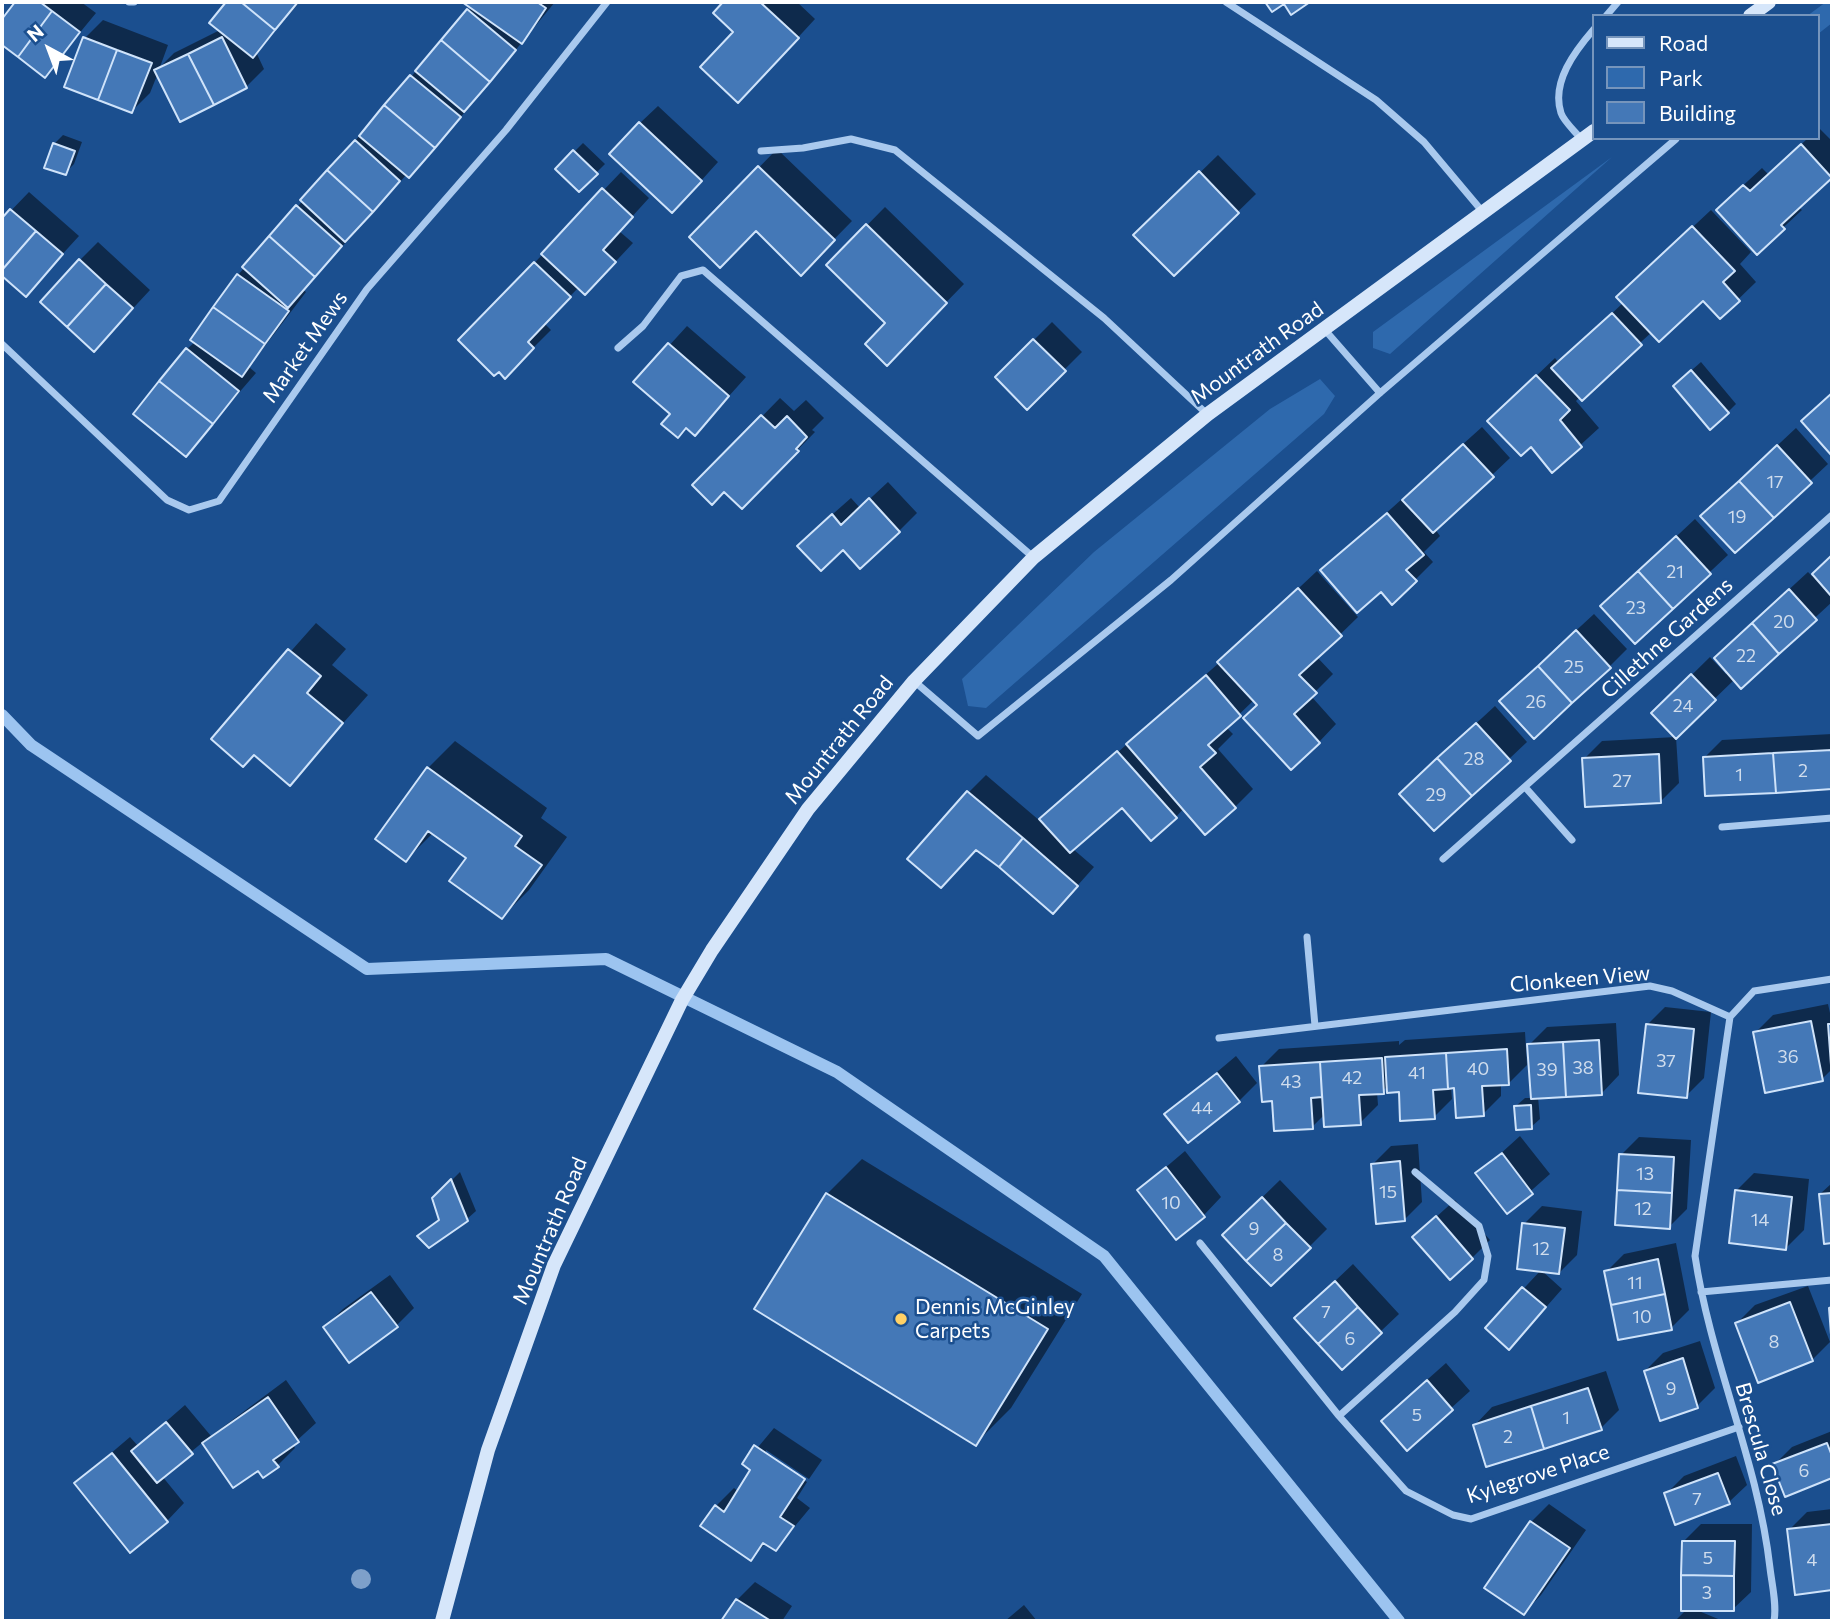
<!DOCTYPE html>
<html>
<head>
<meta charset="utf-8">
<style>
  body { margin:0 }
  #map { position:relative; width:1834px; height:1623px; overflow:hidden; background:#1b4f8f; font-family:Commissioner,sans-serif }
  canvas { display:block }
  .frame { position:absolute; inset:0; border:4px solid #fff; pointer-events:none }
  .legend { position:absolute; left:1592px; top:14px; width:228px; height:126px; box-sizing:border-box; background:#1b4f8f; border:2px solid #7695bc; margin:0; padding:9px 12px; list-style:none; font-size:21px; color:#fff }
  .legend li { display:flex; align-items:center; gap:14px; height:35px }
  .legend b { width:35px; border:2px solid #7695bc }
  .north { position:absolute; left:14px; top:14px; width:70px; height:70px; -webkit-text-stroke:5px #1b4f8f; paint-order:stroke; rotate:319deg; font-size:19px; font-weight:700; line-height:28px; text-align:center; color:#fff }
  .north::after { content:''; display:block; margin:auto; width:24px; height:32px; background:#fff; clip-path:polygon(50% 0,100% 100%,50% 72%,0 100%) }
</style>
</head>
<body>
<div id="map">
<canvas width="1834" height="1623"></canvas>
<div class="frame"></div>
<ul class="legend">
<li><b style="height:9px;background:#d6e6fa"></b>Road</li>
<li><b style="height:19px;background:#2e69ad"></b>Park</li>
<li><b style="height:19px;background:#4478b7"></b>Building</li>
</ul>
<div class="north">N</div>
</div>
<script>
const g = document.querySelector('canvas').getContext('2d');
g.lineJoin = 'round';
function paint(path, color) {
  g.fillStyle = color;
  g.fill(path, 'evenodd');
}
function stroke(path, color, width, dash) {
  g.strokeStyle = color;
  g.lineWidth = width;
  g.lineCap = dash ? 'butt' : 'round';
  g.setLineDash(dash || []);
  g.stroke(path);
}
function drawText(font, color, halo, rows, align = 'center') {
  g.font = font + ' Commissioner,sans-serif';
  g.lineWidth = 5;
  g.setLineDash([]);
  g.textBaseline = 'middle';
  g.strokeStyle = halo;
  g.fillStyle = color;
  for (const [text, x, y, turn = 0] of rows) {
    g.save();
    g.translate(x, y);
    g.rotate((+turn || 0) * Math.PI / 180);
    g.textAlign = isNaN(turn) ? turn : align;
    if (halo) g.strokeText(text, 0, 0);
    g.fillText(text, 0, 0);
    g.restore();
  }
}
const green = new Path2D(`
  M1826 2H1832V23L1818 34V16H1807Z
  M1612 157 1390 354 1373 348V332Z
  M1320 379 1335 396 1324 414 986 708 968 706 962 679 1094 552 1270 409Z`);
const shadow = new Path2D(`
  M17 2H81L96 13 45 75 2 43V22Z
  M228 2H300L256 52 264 69 246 87 158 73 150 93 132 111 85 38 103 20 168 45 160 67 174 53 220 30 211 23Z
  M465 2H555L427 158 409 176 407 174 303 290 306 292 249 367 256 373 186 454 187 349 195 342 192 340 238 275 472 7Z
  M725 2H797L815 19 756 83 735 32 715 12Z
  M658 106 718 162 690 193 640 123Z
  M1819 128 1832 141V176L1798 207 1802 210 1757 252 1736 192 1762 168 1769 175 1808 138H1818Z
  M63 135 82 142 74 164 65 173 54 144Z
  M583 143 605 164 579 190 557 169Z
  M777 149 852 221 801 273 756 229 691 237Z
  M1218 155 1256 194 1174 274 1136 235Z
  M621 172 649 198 619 231 633 243 603 275 579 287 544 323 551 330 505 376 461 340Z
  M29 192 79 236 26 294 2 274V220Z
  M885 207 964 284 887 363 888 323 828 265Z
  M1711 210 1751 252 1740 264 1756 282 1720 317 1703 299 1652 332 1580 397 1576 401 1599 428 1553 470 1508 403 1555 358 1559 363 1624 302 1637 279Z
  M98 242 150 290 112 331 80 260Z
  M1052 322 1082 352 1027 407 997 377Z
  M687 326 746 377 695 434 636 382Z
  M1701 362 1736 404 1728 412 1684 377Z
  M780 398 794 411 806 400 824 418 812 430 815 432 742 507 724 490 695 485Z
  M1482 427 1510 458 1435 529 1440 536 1424 552 1433 562 1415 580 1381 590 1323 570Z
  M1796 428 1828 464 1735 551 1721 498Z
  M888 482 917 513 899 531 843 548 817 528 851 498 860 508Z
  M1695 519 1728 555 1635 642 1620 589Z
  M1832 556V602L1741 686 1735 679 1676 736 1653 713 1710 657 1726 674 1734 640 1808 572 1812 576Z
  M1317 571 1358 617 1317 657 1333 674 1311 696 1336 724 1319 742 1254 700 1226 727 1233 734 1218 749 1253 789 1235 807 1184 808 1176 817 1122 805 1073 849 1094 867 1070 894 968 793 986 775 1040 821 1220 662Z
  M1594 614 1627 649 1609 667 1519 683Z
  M316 623 346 649 332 665 368 695 290 783 255 754 213 739Z
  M1495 706 1527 742 1509 759 1419 776Z
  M1832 734V788L1706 795 1704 758 1722 740Z
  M1676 737 1679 783 1661 801 1584 759 1602 741Z
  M455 741 547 808 541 818 567 837 529 890 502 917 468 858 433 833 406 860 428 768Z
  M1828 1004 1832 1022V1069L1822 1079 1755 1033 1773 1015Z
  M1665 1007 1711 1012 1704 1078 1686 1096 1647 1025Z
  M1616 1023 1619 1075 1602 1093 1538 1097 1540 1119 1531 1127 1516 1106 1525 1098H1532L1529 1045 1547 1027Z
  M1525 1032 1527 1065 1509 1083 1501 1084V1096L1483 1114 1456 1086 1451 1087 1452 1099 1434 1117 1400 1090 1389 1087 1377 1092 1378 1105 1360 1123 1325 1114 1312 1127 1274 1099 1261 1067 1279 1049 1399 1041V1045L1405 1040Z
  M1236 1056 1257 1083 1239 1101 1167 1114Z
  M1520 1136 1550 1174 1507 1212 1478 1174Z
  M1639 1137 1691 1140 1687 1209 1669 1227 1621 1155Z
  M1418 1144 1422 1202 1404 1220 1373 1164 1391 1146Z
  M1185 1151 1221 1197 1204 1215 1139 1190Z
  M862 1159 1082 1294 1011 1408 976 1443 756 1308 827 1194Z
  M460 1172 476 1211 467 1219 420 1236 441 1218 434 1198Z
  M1754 1173 1809 1179 1804 1230 1786 1248 1736 1191Z
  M1280 1180 1327 1229 1309 1247 1242 1217Z
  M1832 1183V1242H1825L1820 1194Z
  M1455 1200 1490 1240 1472 1258 1414 1237Z
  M1542 1206 1582 1211 1577 1255 1559 1273 1541 1270 1562 1289 1526 1330 1487 1328 1541 1270 1524 1224Z
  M1676 1243 1689 1310 1671 1328 1606 1272 1624 1254Z
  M1353 1264 1399 1314 1342 1368 1296 1318Z
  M390 1275 414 1308 396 1326 325 1327 343 1309Z
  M1808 1286 1830 1342 1812 1360 1737 1323 1755 1305Z
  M1700 1341 1715 1388 1697 1406 1645 1371 1663 1353Z
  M1446 1363 1470 1391 1407 1448 1401 1403Z
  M1606 1371 1619 1410 1601 1428 1475 1425 1492 1407Z
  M286 1380 316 1423 293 1444 295 1448 277 1466 258 1468 233 1486 203 1442 162 1476 184 1503 167 1521 76 1483 130 1437 138 1446 185 1405 211 1436Z
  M774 1428 822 1460 809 1479 766 1450V1454L807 1482 797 1498 810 1508 776 1549 766 1543 751 1558 716 1506 734 1488 739 1492 752 1469 744 1464Z
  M1832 1431V1476L1786 1495 1774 1465 1792 1447Z
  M1736 1456 1747 1485 1729 1502 1666 1494 1684 1476Z
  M1549 1504 1586 1530 1541 1595 1524 1613 1531 1522Z
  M1832 1509V1589L1797 1593 1789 1530 1807 1512Z
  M1701 1524H1752L1751 1592 1733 1609H1694L1723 1621H1675L1687 1609 1683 1542Z
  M755 1582 792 1606 782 1621H724L737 1600Z
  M1024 1605 1037 1621H1005Z`);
const stream = new Path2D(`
  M2 715 31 745 367 969 606 959 837 1072 1104 1256 1399 1621`);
const building = new Path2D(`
  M15 2H40L52 11 18 57 2 45V19Z
  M226 2H241L275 30 253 58 209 23Z
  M241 2H298L275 30Z
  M462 2H537L546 8 522 44Z
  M723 2H760L799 38 738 103 700 67 733 32 713 13Z
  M1265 2H1310L1291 15 1284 4 1272 12Z
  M467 9 516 50 490 82 441 40Z
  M52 11 80 32 45 78 18 57Z
  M83 37 117 50 98 100 64 87Z
  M222 37 247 88 214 105 188 54Z
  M441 40 490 82 464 112 415 71Z
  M117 50 152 63 132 113 98 100Z
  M188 54 214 105 180 122 154 70Z
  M410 75 461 117 435 148 384 105Z
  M384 105 435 148 409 178 359 136Z
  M639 122 702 181 672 213 609 154Z
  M355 140 400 181 373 212 327 170Z
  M53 143 75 151 66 175 44 168Z
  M1801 144 1832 178 1781 225 1785 229 1757 255 1716 210 1743 185 1750 191Z
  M573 150 598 174 579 192 555 169Z
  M758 166 835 240 801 276 756 231 720 268 689 237Z
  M327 170 373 212 345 242 300 200Z
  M1199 171 1239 213 1174 276 1133 235Z
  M602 188 633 217 603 250 616 262 585 295 541 254Z
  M296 205 342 246 315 277 269 236Z
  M10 209 36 231 2 270V218Z
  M866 224 947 303 887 366 865 344 885 323 826 265Z
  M1692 226 1735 271 1723 282 1740 301 1720 319 1703 301 1659 342 1616 297Z
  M36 231 63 254 26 297 2 276V270Z
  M269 236 315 277 288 308 242 267Z
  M79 259 106 284 67 327 40 302Z
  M534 262 571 297 528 342 534 348 505 379 499 372 494 376 458 340Z
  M237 274 289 311 265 344 213 307Z
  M106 284 133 308 94 352 67 327Z
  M213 307 265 344 242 377 190 340Z
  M1612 313 1642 345 1582 401 1551 368Z
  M1033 339 1066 371 1027 410 995 377Z
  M668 343 729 396 695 436 686 428 678 438 661 424 670 414 633 382Z
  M186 348 239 391 213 424 159 381Z
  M1691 370 1729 413 1710 430 1673 386Z
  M1536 375 1570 410 1560 420 1582 447 1552 473 1531 447 1521 456 1487 421Z
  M159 381 213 424 186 457 133 414Z
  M1832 393V456L1801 421Z
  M761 415 775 428 787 416 807 437 796 449 799 451 742 509 724 492 712 505 692 485Z
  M1463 444 1494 477 1433 533 1402 500Z
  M1777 445 1812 483 1774 518 1739 481Z
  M1739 481 1774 518 1735 553 1700 516Z
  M869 498 900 532 860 569 843 550 821 571 797 546 832 514 841 525Z
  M1387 513 1424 555 1406 570 1417 581 1392 605 1381 592 1357 613 1320 570Z
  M1676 536 1711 574 1673 609 1638 571Z
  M1832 555V597L1812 574Z
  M1638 571 1673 609 1635 644 1600 606Z
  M1298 588 1342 636 1299 675 1317 693 1294 714 1320 743 1291 770 1243 718 1257 705 1217 662Z
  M1789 589 1817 620 1779 654 1752 623Z
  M1752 623 1779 654 1741 689 1714 658Z
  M1576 630 1611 668 1572 703 1538 666Z
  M288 649 321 676 307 693 343 723 290 786 254 755 243 767 211 739Z
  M1538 666 1572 703 1534 739 1499 701Z
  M1691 674 1716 700 1676 739 1651 713Z
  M1206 675 1241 716 1208 745 1216 753 1200 767 1236 808 1205 835 1126 744Z
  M1476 723 1511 761 1472 796 1437 758Z
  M1832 750V789L1776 793 1773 753Z
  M1117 751 1177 818 1151 841 1122 808 1070 853 1039 819Z
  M1773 753 1776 793 1705 796 1703 757Z
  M1659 754 1661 803 1585 807 1582 758Z
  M1437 758 1472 796 1434 831 1399 794Z
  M427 767 522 836 515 846 542 865 502 919 449 881 466 858 428 831 406 862 375 839Z
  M967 791 1023 838 999 867 976 850 941 888 907 859Z
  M1023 838 1078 886 1053 914 999 867Z
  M1811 1021 1823 1081 1765 1093 1753 1032Z
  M1646 1024 1694 1029 1687 1098 1638 1093Z
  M1828 1024H1832V1065H1831Z
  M1599 1040 1602 1095 1566 1097 1563 1042Z
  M1563 1042 1566 1097 1531 1099 1527 1044Z
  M1507 1049 1509 1085 1482 1086 1484 1116 1456 1118 1454 1088 1448 1089 1446 1053Z
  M1446 1053 1448 1089 1433 1090 1435 1119 1400 1121 1399 1092 1387 1093 1385 1057Z
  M1382 1058 1384 1094 1359 1095 1361 1125 1324 1127 1320 1062Z
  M1320 1062 1322 1097 1311 1098 1313 1129 1274 1131 1272 1101 1262 1102 1259 1066Z
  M1217 1073 1240 1102 1188 1143 1164 1114Z
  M1531 1105 1532 1129 1516 1130 1514 1106Z
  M1502 1153 1533 1194 1507 1214 1475 1173Z
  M1619 1154 1674 1157 1672 1193 1617 1190Z
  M1400 1161 1405 1221 1376 1224 1371 1164Z
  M1166 1167 1205 1217 1176 1240 1137 1190Z
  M451 1179 468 1221 429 1248 417 1236 439 1220 432 1198Z
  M1617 1190 1672 1193 1670 1229 1615 1225Z
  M1735 1190 1792 1197 1786 1250 1729 1243Z
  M826 1193 1048 1329 976 1446 754 1309Z
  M1832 1193V1243L1824 1244 1819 1194Z
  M1262 1197 1286 1223 1246 1261 1222 1235Z
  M1436 1216 1473 1259 1450 1280 1412 1237Z
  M1286 1223 1311 1248 1271 1286 1246 1261Z
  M1522 1223 1565 1228 1559 1274 1517 1269Z
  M1658 1259 1665 1294 1611 1305 1604 1271Z
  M1335 1281 1358 1307 1318 1344 1294 1318Z
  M1522 1287 1546 1307 1509 1350 1485 1328Z
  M371 1292 398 1327 349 1363 323 1327Z
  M1665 1294 1672 1330 1618 1340 1611 1305Z
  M1790 1302 1813 1361 1758 1383 1735 1323Z
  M1358 1307 1382 1333 1342 1370 1318 1344Z
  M1832 1307V1348L1829 1308Z
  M1683 1358 1698 1408 1660 1421 1644 1371Z
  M1427 1380 1453 1410 1407 1451 1381 1421Z
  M1588 1388 1602 1430 1544 1449 1531 1406Z
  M268 1397 299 1442 273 1460 279 1467 263 1478 258 1471 233 1488 202 1443Z
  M1531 1406 1544 1449 1486 1467 1473 1425Z
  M166 1422 193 1454 157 1483 131 1451Z
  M1827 1443 1832 1456V1478L1785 1497 1772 1464Z
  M754 1445 805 1479 780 1517 794 1526 776 1551 763 1543 751 1561 700 1526 715 1505 724 1512 750 1470 742 1464Z
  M112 1453 168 1522 130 1553 74 1483Z
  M1718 1473 1730 1504 1675 1525 1664 1493Z
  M1530 1521 1570 1548 1524 1615 1484 1588Z
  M1832 1524V1590L1795 1595 1787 1529Z
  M1682 1541H1735L1734 1576 1681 1575Z
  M1681 1575 1734 1576V1611H1681Z
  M736 1599 771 1621H721Z`);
const minor = new Path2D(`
  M129 2H134
  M1226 2 1376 100 1424 142 1482 211
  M1606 16 1618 2
  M1582 140C1576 132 1564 122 1561 113 1551 82 1575 51 1594 29
  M761 151 803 148 851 139 895 150 1104 318 1207 414
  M1325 330 1380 393
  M2 344 167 500 189 510 219 501 367 289 506 130 607 2
  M618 348 643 326 681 276 703 270 1033 557
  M914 681 978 736 1171 580 1380 393 1676 139
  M1525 787 1572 840
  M1722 827 1832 818
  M1443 859 1832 515
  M1307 937 1315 1026
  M1730 1017 1695 1256C1711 1363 1758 1461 1770 1568 1772 1585 1777 1605 1774 1621
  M1730 1017 1754 991 1832 979
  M1219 1038 1650 986 1672 991 1730 1017
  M1200 1243 1339 1416 1406 1491 1453 1515 1471 1519 1739 1427
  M1701 1292 1832 1280
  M1339 1416 1455 1312 1484 1280 1488 1256 1479 1226 1415 1172`);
const secondary = new Path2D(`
  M1750 16 1769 2
  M442 1621 488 1450 554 1265 682 1000 712 950 808 809 914 681 1034 557 1208 414 1594 131`);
const trees = [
  [361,1579]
];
const markers = [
  [901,1319,7,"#ffd166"]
];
const numberNames = [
  ["17",1775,482],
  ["19",1737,517],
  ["21",1675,572],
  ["23",1636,608],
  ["20",1784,622],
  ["22",1746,656],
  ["25",1574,667],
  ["26",1536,702],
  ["24",1683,706],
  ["28",1474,759],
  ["2",1803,771],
  ["1",1739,775],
  ["27",1622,781],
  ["29",1436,795],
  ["36",1788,1057],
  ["37",1666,1061],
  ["38",1583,1068],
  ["40",1478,1069],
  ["39",1547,1070],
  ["41",1417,1073],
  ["42",1352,1078],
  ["43",1291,1082],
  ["44",1202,1108],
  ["13",1645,1174],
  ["15",1388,1192],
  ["10",1171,1203],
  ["12",1643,1209],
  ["14",1760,1220],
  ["9",1254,1229],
  ["12",1541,1249],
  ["8",1278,1255],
  ["11",1635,1283],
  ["7",1326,1312],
  ["10",1642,1317],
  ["6",1350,1339],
  ["8",1774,1342],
  ["9",1671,1389],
  ["5",1417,1415],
  ["1",1566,1418],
  ["2",1508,1437],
  ["6",1804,1471],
  ["7",1697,1499],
  ["5",1708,1558],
  ["4",1812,1560],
  ["3",1707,1593]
];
const streetNames = [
  ["Market Mews",305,347,-55],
  ["Mountrath Road",1257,353,-36],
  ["Cillethne Gardens",1667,638,-42],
  ["Mountrath Road",839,740,-51],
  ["Clonkeen View",1580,979,-5],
  ["Mountrath Road",550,1231,-67],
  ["Brescula Close",1761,1449,74],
  ["Kylegrove Place",1538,1474,-18]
];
const poiNames = [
  ["Dennis McGinley",915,1307],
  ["Carpets",915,1331]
];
paint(green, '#2e69ad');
paint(shadow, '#0007');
stroke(stream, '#9cc4f0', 12);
paint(building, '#4478b7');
stroke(building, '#cfe3fa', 2);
stroke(minor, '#a9c9ee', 7);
stroke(secondary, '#d6e6fa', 14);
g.fillStyle = '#7ea0ca';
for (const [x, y] of trees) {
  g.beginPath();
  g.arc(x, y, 10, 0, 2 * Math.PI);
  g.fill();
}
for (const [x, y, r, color] of markers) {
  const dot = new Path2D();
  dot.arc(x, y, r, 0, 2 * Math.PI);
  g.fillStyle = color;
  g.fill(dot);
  stroke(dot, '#1b4f8f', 2.5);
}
drawText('18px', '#d0dded', null, numberNames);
drawText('21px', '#fff', '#1b4f8f', streetNames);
drawText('21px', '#fff', '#1b4f8f', poiNames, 'left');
</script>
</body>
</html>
